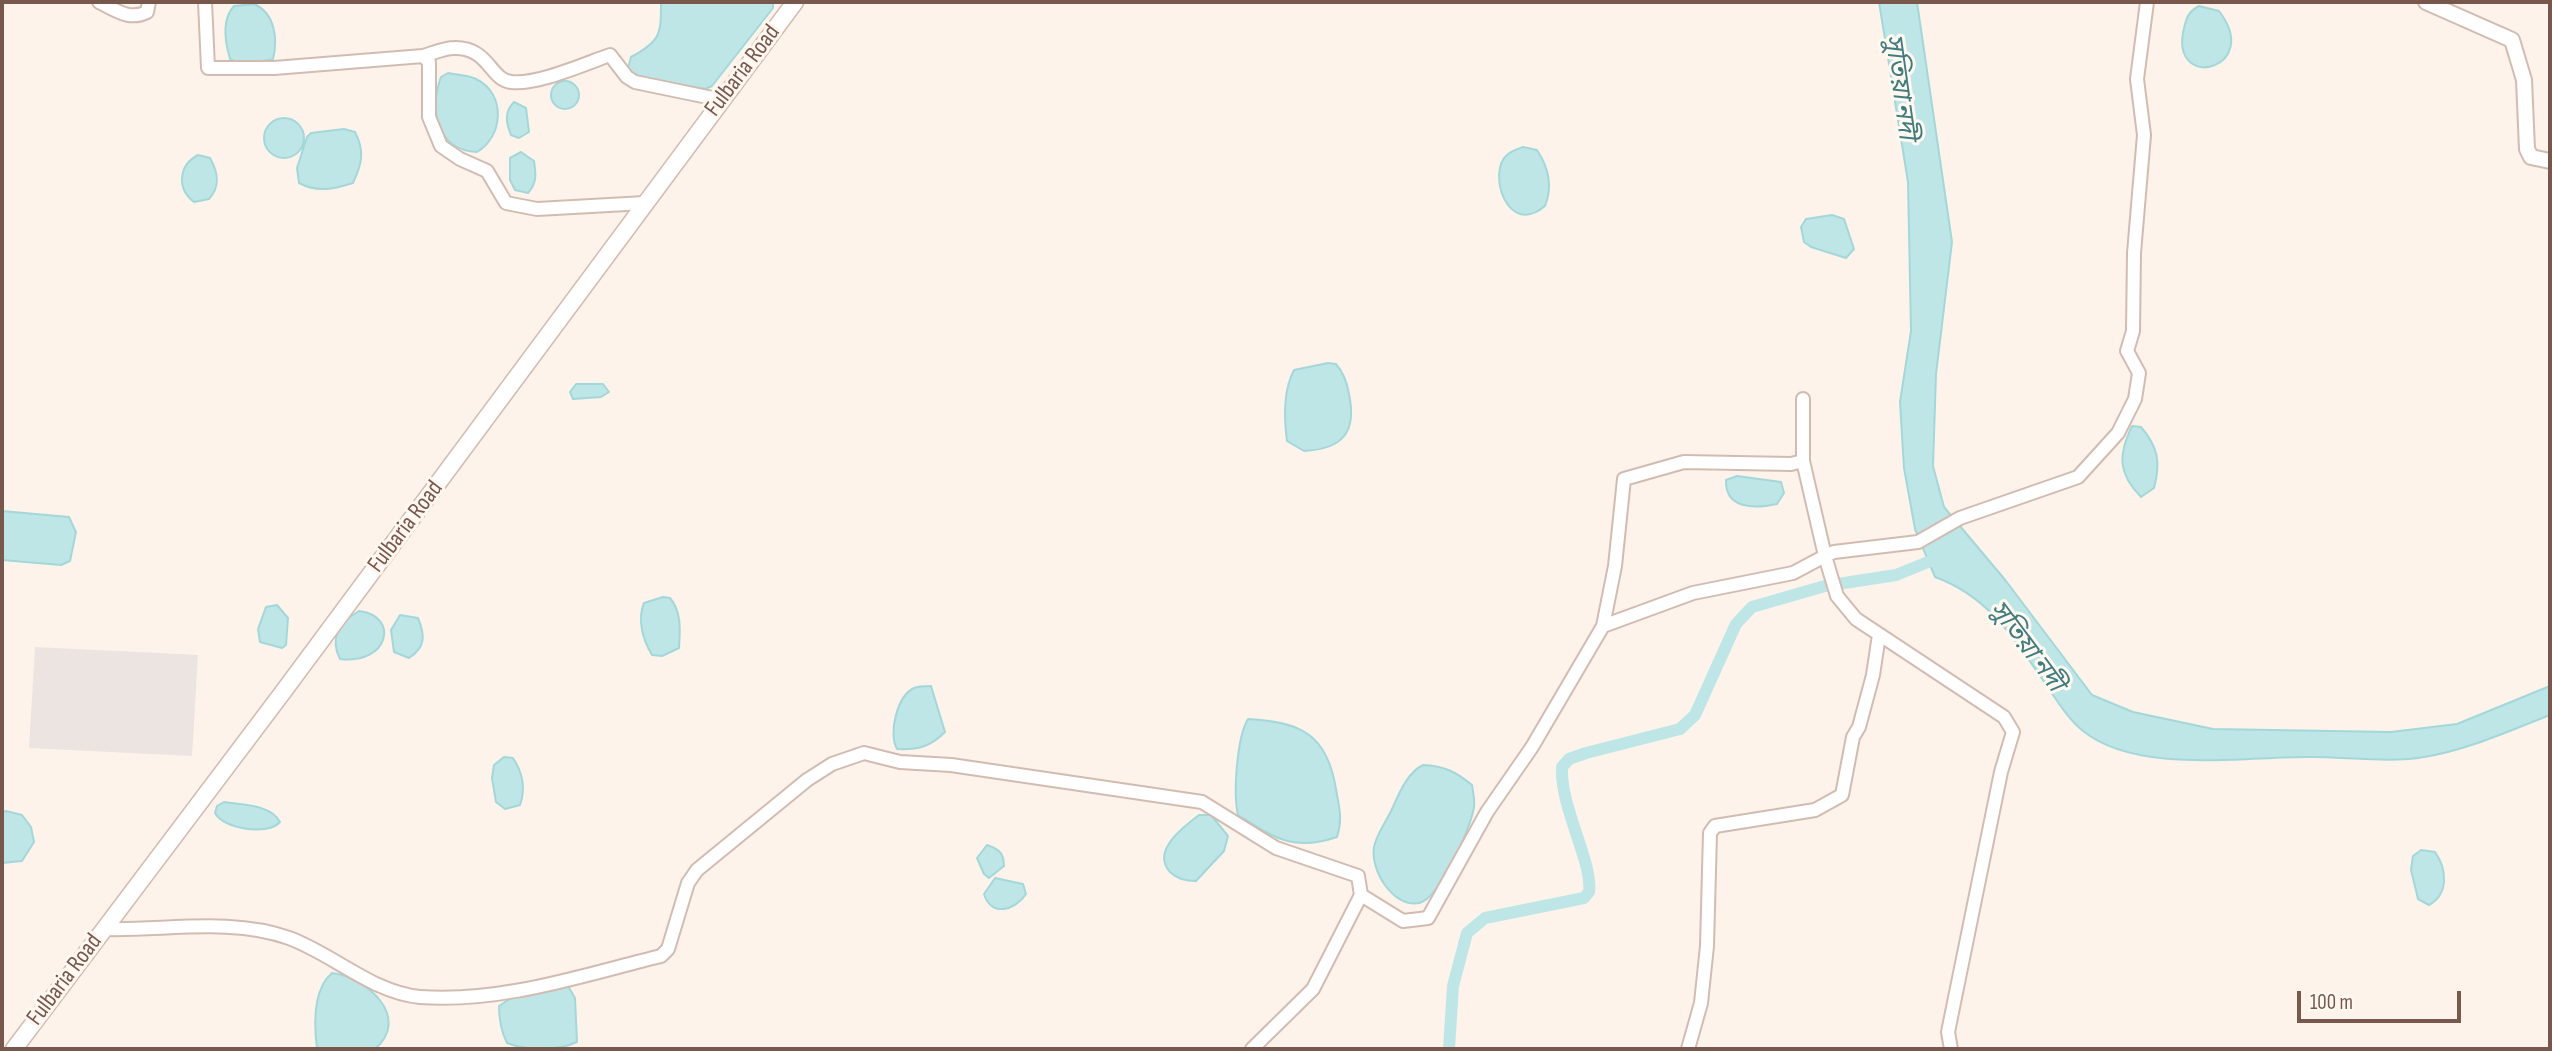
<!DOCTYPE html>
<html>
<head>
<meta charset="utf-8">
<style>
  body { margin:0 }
  #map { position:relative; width:2552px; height:1051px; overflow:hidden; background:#fdf3eb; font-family:"Sofia Sans Condensed",sans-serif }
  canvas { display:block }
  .frame { position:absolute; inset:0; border:4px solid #78574d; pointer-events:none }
  .scale { position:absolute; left:2297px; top:991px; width:164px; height:32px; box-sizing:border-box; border:4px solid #78574d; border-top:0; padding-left:9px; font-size:21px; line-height:24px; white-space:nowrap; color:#78574d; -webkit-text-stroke:5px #fff8f1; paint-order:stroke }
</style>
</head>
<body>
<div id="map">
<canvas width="2552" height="1051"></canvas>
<div class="frame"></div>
<div class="scale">100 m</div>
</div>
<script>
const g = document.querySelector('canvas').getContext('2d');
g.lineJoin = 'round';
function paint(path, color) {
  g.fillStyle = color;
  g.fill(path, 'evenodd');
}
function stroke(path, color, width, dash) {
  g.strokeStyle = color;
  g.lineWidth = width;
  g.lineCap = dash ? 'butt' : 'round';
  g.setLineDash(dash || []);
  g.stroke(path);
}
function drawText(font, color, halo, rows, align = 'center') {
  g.font = font + ' "Sofia Sans Condensed","Noto Sans Bengali",sans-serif';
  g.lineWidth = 6;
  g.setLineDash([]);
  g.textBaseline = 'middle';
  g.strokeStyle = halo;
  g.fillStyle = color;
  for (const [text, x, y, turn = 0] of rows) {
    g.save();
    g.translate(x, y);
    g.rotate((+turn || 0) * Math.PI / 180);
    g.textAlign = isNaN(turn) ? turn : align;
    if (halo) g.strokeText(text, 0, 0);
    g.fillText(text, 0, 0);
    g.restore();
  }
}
const industrial = new Path2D(`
  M35 647 198 655 192 756 29 748Z`);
const water = new Path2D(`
  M661 2H773V8L712 86 705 89 633 76 628 68 631 57C661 41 661 34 661 2Z
  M1879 2H1917L1952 242 1936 374 1933 466 1944 507 2006 581 2092 695 2133 712 2213 729 2391 732 2457 724 2550 686V715C2509 731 2467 750 2424 757 2393 763 2345 757 2312 757 2246 756 2138 775 2083 731 2069 720 2057 701 2047 686 2015 640 1990 597 1935 577L1915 529 1904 468 1900 402 1911 331 1908 182Z
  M254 4C275 13 278 39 273 59L242 65 230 59C225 42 221 20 234 6Z
  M2199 6 2219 11C2263 68 2173 92 2183 33 2186 20 2186 13 2199 6Z
  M448 73C457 75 468 75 476 79 507 94 503 137 477 152 436 150 429 109 441 77Z
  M551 95a14 14 0 1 1 28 0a14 14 0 1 1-28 0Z
  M514 102 526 108 529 132 519 138 511 135C506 123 504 112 514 102Z
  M264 138a20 20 0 1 1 40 0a20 20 0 1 1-40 0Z
  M344 129 355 132C365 151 362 164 353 183 334 189 318 193 299 183L297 168 307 137 311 133Z
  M1523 147 1537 150C1549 168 1553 186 1545 206 1507 238 1487 172 1507 155 1511 151 1518 149 1523 147Z
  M521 152 534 161C536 174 537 183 528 193L515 190 510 180V158Z
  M198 155 210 158C218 172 221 186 209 199L194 202C176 188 179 165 198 155Z
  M1832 215 1844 219 1854 249 1846 258 1811 247 1804 242 1801 227 1806 219Z
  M1328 363 1336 364C1344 373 1347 382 1349 394 1357 432 1343 449 1304 451L1287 441C1284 419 1283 391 1294 370Z
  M576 384H603L609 392 601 397 573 399 570 392Z
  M2132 426 2141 427C2158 447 2161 462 2154 488L2141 497C2118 474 2118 455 2132 426Z
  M1737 476 1781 482 1784 493 1777 504C1754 509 1725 509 1726 480Z
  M2 511 69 517 76 532 70 561 61 565 2 560Z
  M663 597 670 598C682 612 680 631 679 648L662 656 652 655C643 640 637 620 644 603Z
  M277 605 288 618 286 645 282 648 260 642 258 629 266 607Z
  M359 611C400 616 389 665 340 659 329 638 340 622 359 611Z
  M400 615 418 618C425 635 426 647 409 658L394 652 391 630Z
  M931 686 945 732C930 747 918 750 897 749 888 734 897 696 914 688 918 686 926 686 931 686Z
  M1248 719C1301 722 1327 734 1336 789 1339 807 1343 819 1337 837 1293 852 1275 838 1238 815 1233 793 1237 737 1248 719Z
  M504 757 513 758C523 773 526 788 520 805L505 809 496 802 492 778 494 765Z
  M1423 765C1445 766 1456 772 1472 785 1473 792 1475 800 1474 807 1471 828 1440 898 1419 903 1393 908 1370 870 1374 847 1376 836 1385 823 1390 813 1398 797 1406 773 1423 765Z
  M224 802C241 805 271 804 280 822 268 836 223 829 215 813L217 806Z
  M6 811 22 815 31 827 34 842 22 861 2 863V813Z
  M1199 815H1211L1228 836 1224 851 1196 881C1186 881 1177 879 1170 872 1151 851 1183 827 1199 815Z
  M987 845C999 849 1004 853 1004 866L989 878 984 874 977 858Z
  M2421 850 2435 852C2447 869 2449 894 2429 905L2418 899 2411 870 2413 856Z
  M995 878 1023 884 1026 894C1015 911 991 917 984 894Z
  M332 973C366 977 412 1017 375 1049H317C314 1025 313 989 332 973Z
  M568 986 575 998 577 1042C557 1051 528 1051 507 1043 501 1031 499 1019 499 1006L514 996Z`);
const canal = new Path2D(`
  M1449 1049 1453 986 1467 933 1485 918 1584 898 1589 892C1593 862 1560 808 1562 767L1569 759 1586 753 1680 729 1695 715 1736 624 1752 607 1825 586 1896 575 1933 560`);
const minor = new Path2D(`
  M99 2C116 10 129 21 147 12L149 2
  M205 2 208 68H274L423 56 429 62V117L441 146 460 159 487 171 506 203 537 209 645 203
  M423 56C433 53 445 48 454 48 489 47 490 80 511 82 538 85 584 64 610 55L627 77 635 82 722 100
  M1603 626 1693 593 1793 573 1825 556 1803 461V399
  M1361 895 1403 921 1428 918 1487 812 1532 747 1603 626 1615 566 1624 479 1684 462 1791 464 1803 461
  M104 929C164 931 231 917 289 938 333 954 373 993 420 997 502 1003 583 975 661 956L668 949 688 883 697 870 807 780 832 764 864 753 900 762 951 765 1202 802 1276 848 1358 876 1361 895 1313 989 1252 1049
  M1688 1049 1701 1003 1707 946 1710 833 1715 826 1815 810 1842 795 1853 737 1859 727 1873 675 1879 635
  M1951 1049 1948 1032 2001 772 2013 732 2004 717 1856 619 1837 596 1825 556 1834 552 1918 542 1960 518 2078 477 2118 433 2135 399 2139 373 2127 351 2133 331 2134 253 2144 135 2137 79 2147 2`);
const tertiary = new Path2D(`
  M2426 2 2512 40 2524 80 2527 149 2531 157 2550 161`);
const secondary = new Path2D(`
  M14 1049 283 692 795 2`);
const streetNames = [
  ["Fulbaria Road",743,71,-53],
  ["Fulbaria Road",406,527,-53],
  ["Fulbaria Road",65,980,-53]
];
const waterNames = [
  ["সুতিয়া নদী",1899,87,82],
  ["সুতিয়া নদী",2026,647,53]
];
paint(industrial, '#ece4e0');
paint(water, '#bee6e7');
stroke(water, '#a4d7d9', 2);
stroke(canal, '#bee6e7', 12);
stroke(minor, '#d2bcb2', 16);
stroke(tertiary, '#d2bcb2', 18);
stroke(secondary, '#d5bbaf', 19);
stroke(minor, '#fff', 12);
stroke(tertiary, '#fff', 14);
stroke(secondary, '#fff', 16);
drawText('24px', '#78574d', '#fff8f1', streetNames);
drawText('italic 26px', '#407b7d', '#fff8f1', waterNames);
</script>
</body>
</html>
